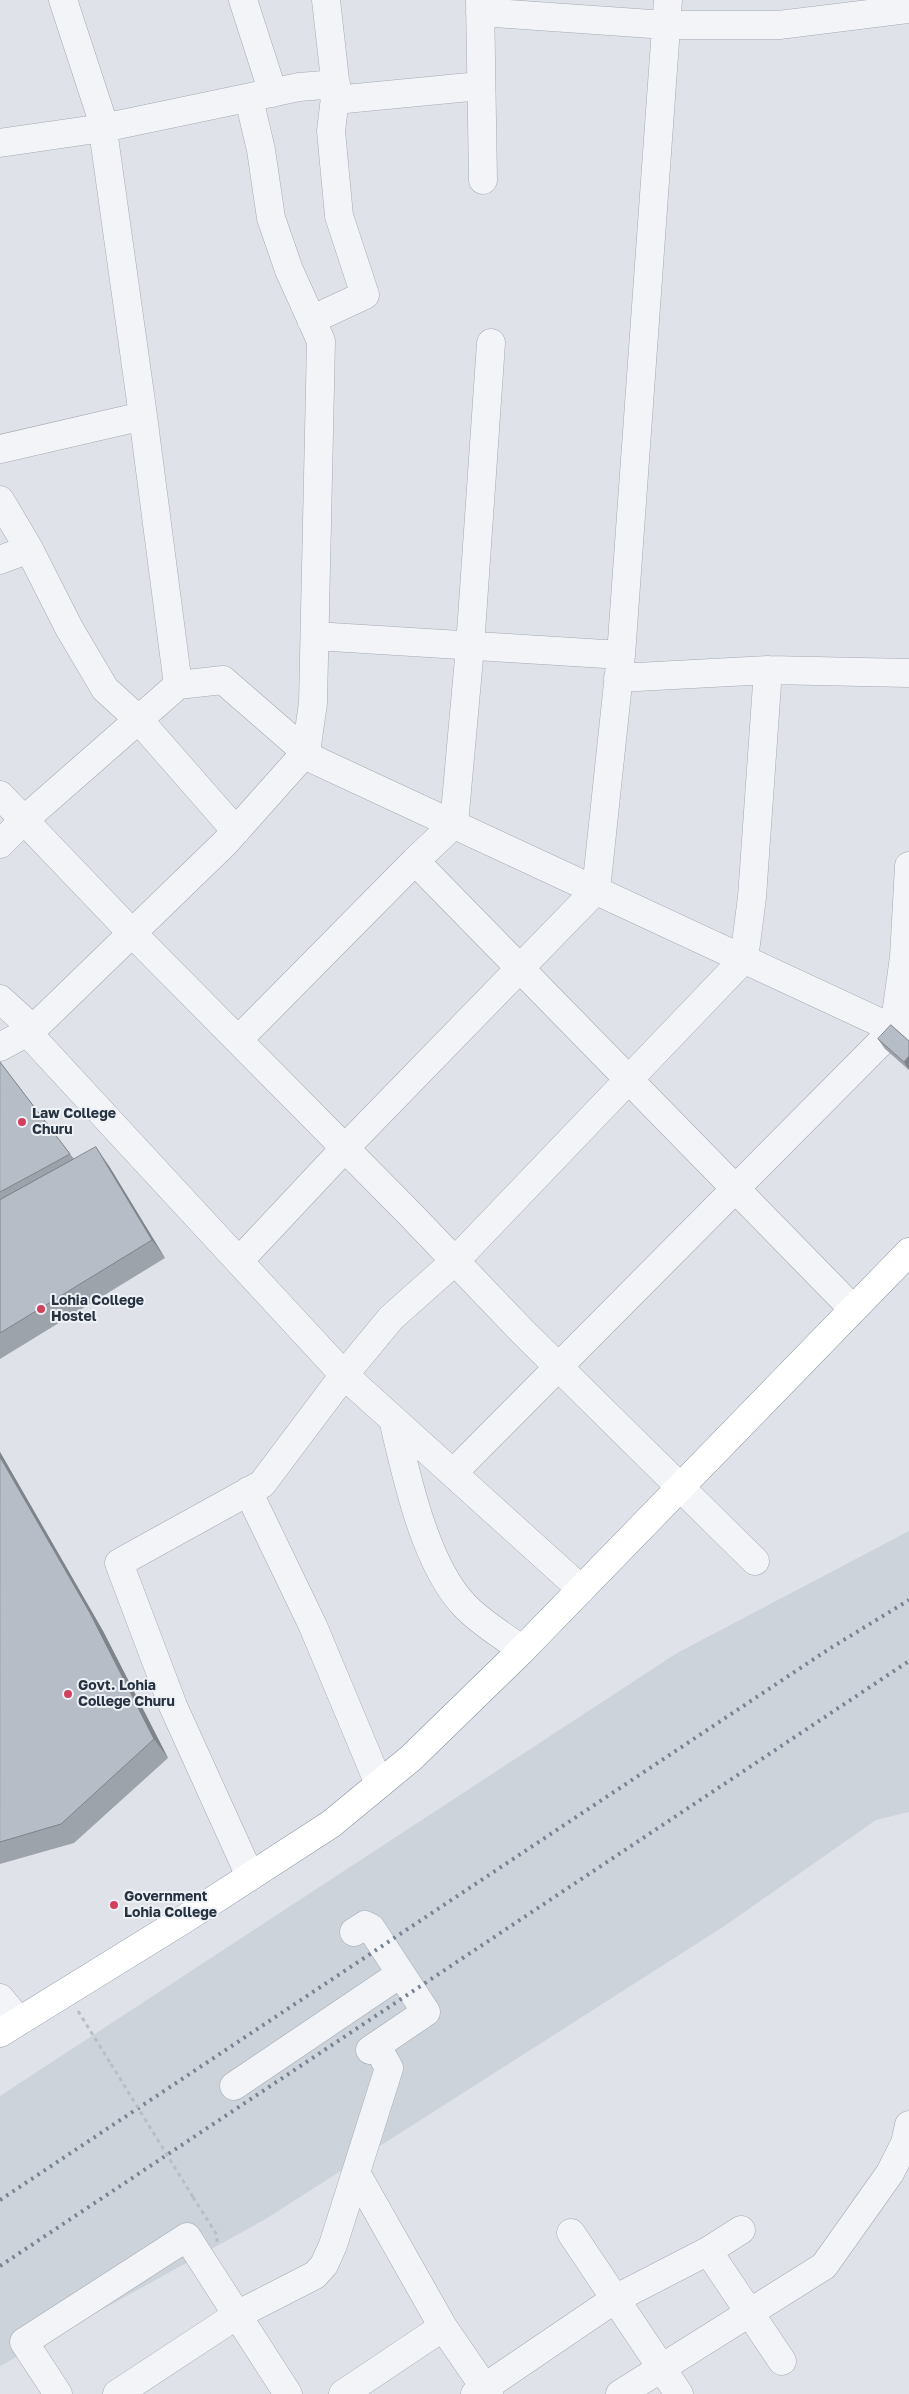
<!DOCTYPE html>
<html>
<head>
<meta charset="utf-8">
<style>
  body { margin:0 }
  canvas { display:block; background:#dfe3e9 }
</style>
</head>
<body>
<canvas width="909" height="2394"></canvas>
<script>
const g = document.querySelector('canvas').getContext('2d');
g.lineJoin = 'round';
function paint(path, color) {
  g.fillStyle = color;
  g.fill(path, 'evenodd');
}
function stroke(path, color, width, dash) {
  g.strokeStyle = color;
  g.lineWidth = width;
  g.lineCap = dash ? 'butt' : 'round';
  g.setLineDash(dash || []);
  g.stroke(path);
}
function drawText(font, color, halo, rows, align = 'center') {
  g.font = font + ' "Golos Text",sans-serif';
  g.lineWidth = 4;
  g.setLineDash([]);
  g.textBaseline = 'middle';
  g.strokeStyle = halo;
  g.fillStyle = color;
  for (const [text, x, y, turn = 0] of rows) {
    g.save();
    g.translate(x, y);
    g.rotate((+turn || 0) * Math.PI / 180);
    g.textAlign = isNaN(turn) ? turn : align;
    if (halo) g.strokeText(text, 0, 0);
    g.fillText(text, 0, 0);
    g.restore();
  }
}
const built = new Path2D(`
  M909 1531V1812L876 1820 723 1927 264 2220 0 2366V2096L677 1653Z`);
const path = new Path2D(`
  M78 2011 111 2064
  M193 2197 217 2235V2242`);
const minor = new Path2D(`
  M63 0 101 116 143 416 178 685 223 680 315 760 909 1036
  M243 0 273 93
  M480 0 483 180
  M480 12 666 25H779L909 9
  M335 100 480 86
  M0 143 103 128 299 87 336 84
  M311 320 365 295 339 216 331 131 336 89 326 0
  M0 449 143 416
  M0 500 29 549 69 628 105 689 138 719 236 831
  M0 560 29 549
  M315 636 621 655
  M618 678 768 670 909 673
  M0 795 132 933 410 1214 522 1331 755 1561
  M0 844 24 820 178 685
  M415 861 853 1309
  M0 999 33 1029
  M27 1032 344 1375 581 1589
  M238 1040 415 861 454 824 470 647 491 343
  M0 1047 33 1029 225 843 306 752 313 703 321 341 289 270 271 218 261 150 249 99
  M239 1261 345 1148 596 890 621 655 668 0
  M393 1419C406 1475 425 1565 465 1606 481 1623 504 1636 522 1650
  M453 1473 894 1029 904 957 909 866
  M248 1491 313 1626 379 1784
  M250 1876 173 1706 119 1563 262 1484 344 1375 391 1318 455 1261 744 959 752 897 768 670
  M354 1932 365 1925 371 1928 426 2012 370 2050
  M0 1998 19 2021
  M234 2086 400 1974
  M356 2173 443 2327 489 2394
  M571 2233 679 2394
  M708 2251 782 2361
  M58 2394 24 2342 187 2237 288 2394
  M117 2394 237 2315 315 2275 324 2265 333 2245 389 2068 384 2059
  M343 2394 443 2327
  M475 2394 615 2299 708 2251 741 2230
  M620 2394 824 2266 890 2173 905 2143 909 2125`);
const highway = new Path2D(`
  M0 2033 186 1918 331 1824 411 1758 522 1650 909 1252`);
const rail = new Path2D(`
  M0 2200 829 1649 909 1600
  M0 2266 909 1661`);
const pathBridge = new Path2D(`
  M111 2064 193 2197`);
const wall = new Path2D(`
  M878 1039 909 1041V1070L885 1049Z
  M0 1062 74 1159 109 1166 165 1258 0 1359Z
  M0 1452 103 1631 168 1758 74 1843 0 1864Z`);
const shadedWall = new Path2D(`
  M909 1056V1070L904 1062Z
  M96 1147 109 1166 165 1258 152 1240Z
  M0 1452 103 1631 168 1758 154 1739 0 1457Z`);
const building = new Path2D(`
  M891 1025 909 1041V1056L904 1062 878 1039Z
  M0 1062 70 1154 0 1192Z
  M96 1147 152 1240 0 1333V1200Z
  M0 1457 90 1613 154 1739 61 1824 0 1842Z`);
const markers = [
  [22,1122,5,"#d24060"],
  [41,1309,5,"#d24060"],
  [68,1694,5,"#d24060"],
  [114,1905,5,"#d24060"]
];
const poiNames = [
  ["Law College",32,1114],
  ["Churu",32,1130],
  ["Lohia College",51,1301],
  ["Hostel",51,1317],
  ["Govt. Lohia",78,1686],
  ["College Churu",78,1702],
  ["Government",124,1897],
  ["Lohia College",124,1913]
];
paint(built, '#cdd3db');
stroke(minor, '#a4aab3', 29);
stroke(highway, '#8692a0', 29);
stroke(path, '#b9bec4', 3, [4, 4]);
stroke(minor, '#f2f4f7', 28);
stroke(highway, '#fff', 28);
stroke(rail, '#788493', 4, [2.5, 5]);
stroke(pathBridge, '#b9bec4', 3, [4, 4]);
paint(wall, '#9da3aa');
paint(shadedWall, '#7f848b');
paint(building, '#b6bdc6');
stroke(building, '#7f848b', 1);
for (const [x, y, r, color] of markers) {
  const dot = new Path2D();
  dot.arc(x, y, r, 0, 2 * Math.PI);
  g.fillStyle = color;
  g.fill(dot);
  stroke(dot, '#eef2f6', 2);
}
drawText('bold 14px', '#273240', '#eef2f6', poiNames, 'left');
</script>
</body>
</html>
